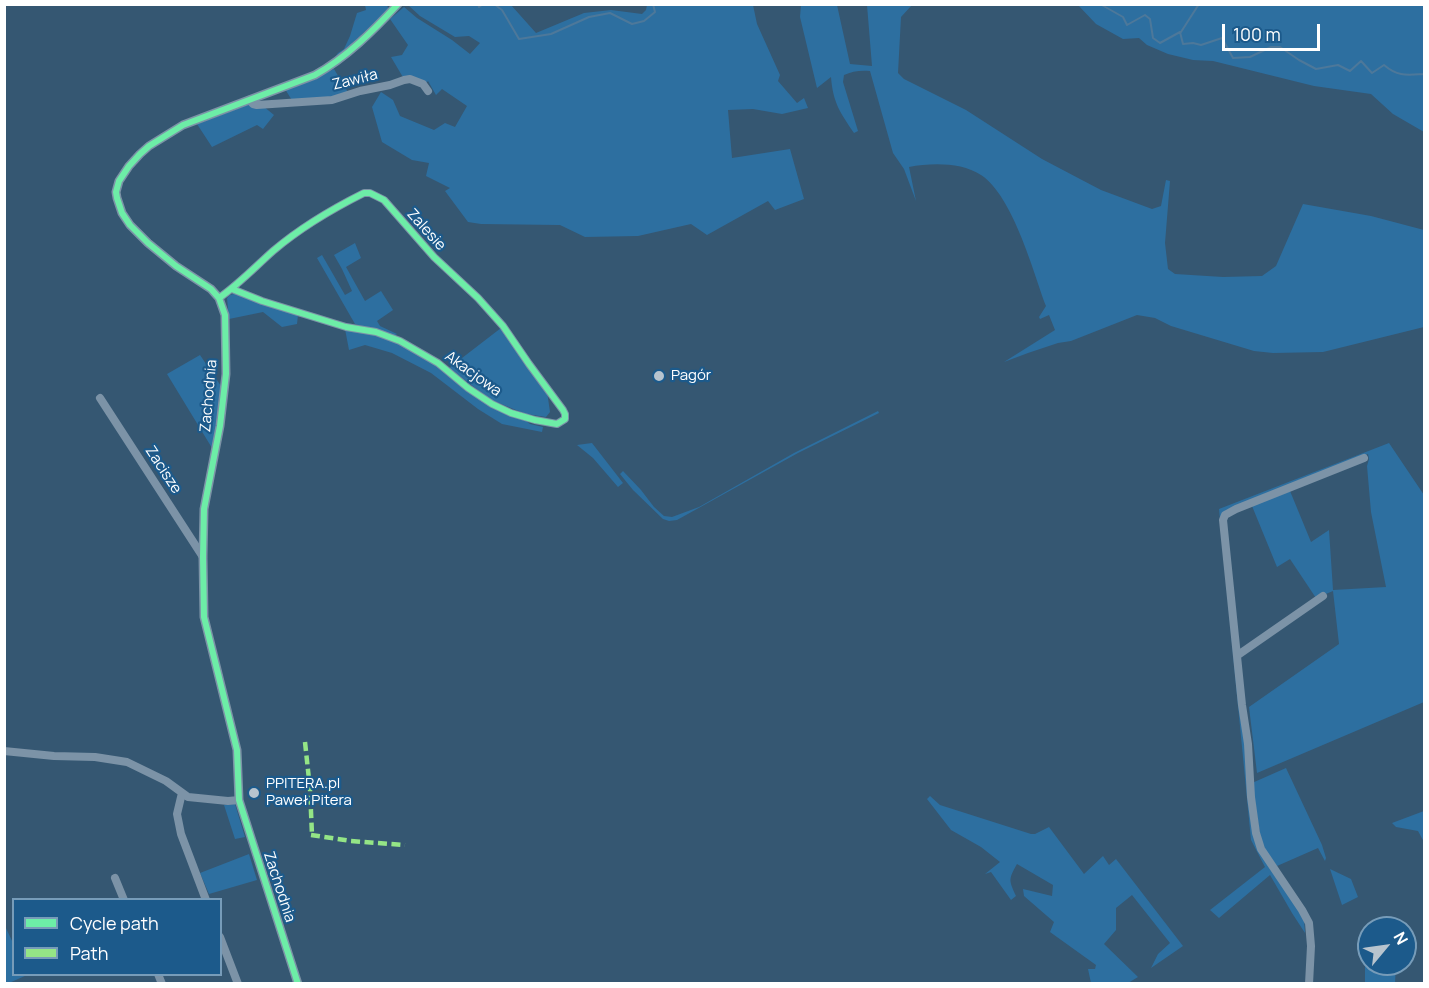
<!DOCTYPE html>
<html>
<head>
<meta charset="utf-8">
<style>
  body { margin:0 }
  #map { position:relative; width:1429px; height:988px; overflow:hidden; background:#355772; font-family:Manrope,sans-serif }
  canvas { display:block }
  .frame { position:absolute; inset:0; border:6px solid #fff; pointer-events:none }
  .legend { position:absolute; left:12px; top:898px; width:210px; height:78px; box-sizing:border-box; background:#1c5a8b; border:2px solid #779cb9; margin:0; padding:8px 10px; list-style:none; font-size:18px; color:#fff }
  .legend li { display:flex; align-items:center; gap:12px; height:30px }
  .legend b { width:30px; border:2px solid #779cb9 }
  .north { position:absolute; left:1357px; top:916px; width:60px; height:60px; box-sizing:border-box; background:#1c5a8b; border:2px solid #779cb9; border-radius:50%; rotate:61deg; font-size:16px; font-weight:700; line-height:24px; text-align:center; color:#fff }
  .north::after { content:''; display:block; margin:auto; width:21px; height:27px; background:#b8c4ce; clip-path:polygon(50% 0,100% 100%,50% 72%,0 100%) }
  .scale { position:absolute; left:1222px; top:24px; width:98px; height:27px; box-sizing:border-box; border:3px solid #fff; border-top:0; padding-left:8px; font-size:18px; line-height:21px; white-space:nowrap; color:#fff; -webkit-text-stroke:4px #1c5a8b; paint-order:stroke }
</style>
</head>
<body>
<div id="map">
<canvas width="1429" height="988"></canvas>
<div class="frame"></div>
<ul class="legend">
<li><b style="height:8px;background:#6deda7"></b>Cycle path</li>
<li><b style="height:8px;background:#94e586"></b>Path</li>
</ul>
<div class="north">N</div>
<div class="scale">100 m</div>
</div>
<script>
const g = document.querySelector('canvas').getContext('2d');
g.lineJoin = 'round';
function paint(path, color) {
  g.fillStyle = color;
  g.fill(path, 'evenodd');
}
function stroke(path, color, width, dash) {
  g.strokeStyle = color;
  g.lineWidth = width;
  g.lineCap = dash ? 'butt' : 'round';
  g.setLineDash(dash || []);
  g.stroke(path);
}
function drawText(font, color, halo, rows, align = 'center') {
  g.font = font + ' Manrope,sans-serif';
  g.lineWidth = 4.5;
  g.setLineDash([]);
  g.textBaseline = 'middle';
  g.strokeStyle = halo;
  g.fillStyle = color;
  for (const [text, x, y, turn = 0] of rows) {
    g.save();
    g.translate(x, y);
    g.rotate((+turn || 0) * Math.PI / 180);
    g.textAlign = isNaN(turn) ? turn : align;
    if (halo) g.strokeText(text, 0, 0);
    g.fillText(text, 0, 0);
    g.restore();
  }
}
const green = new Path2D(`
  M365 5 386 4 389 9 331 63 338 53 344 49 350 36 357 13 366 10Z
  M408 5H511L536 33 584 13 611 10 642 14 646 10 647 5H753L757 24 780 75 778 81 797 103 804 98 808 108 782 114 753 109 728 110 732 158 790 149 804 199 775 210 768 201 707 235 691 224 638 236 585 237 560 225 481 224 468 222 445 191 450 188 426 176 429 163 412 160 382 142 372 107 381 92 393 100 400 116 434 130 445 123 455 127 467 106 442 89 436 95 428 81 425 84 404 79 391 57 402 55 408 45 390 19 404 7 417 18 452 40 470 54 480 43 469 36 455 37 420 16Z
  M801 5H837L850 64 872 66 867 5H912L901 17 898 73 904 79 966 110 1042 159 1080 179 1101 190 1152 209 1161 206 1166 180 1170 181 1165 243 1168 269 1175 274 1223 277 1262 276 1276 266 1303 204 1371 216 1424 230V327L1323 352 1273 353 1254 351 1171 326 1155 318 1137 315 1071 341 1058 343 1028 353 1004 362 1055 330 1049 315 1040 319 1039 317 1046 306C1033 271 1013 196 981 175 961 162 931 163 909 167L916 201 904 169 893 153 870 71C861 70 852 71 844 75L843 82 858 131 854 133C840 112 833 103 831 77L817 88 800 17Z
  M1078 5H1424V132L1393 114 1371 94 1314 86 1213 61 1193 60 1168 54 1147 45 1139 38 1123 39 1096 24Z
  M334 69 349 94 332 99 293 102 285 89 317 77Z
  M250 104 263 106 274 115 263 129 257 125 212 147 197 124Z
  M355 243 361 258 346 267 365 301 381 291 393 310 377 321 380 326 397 334 394 336 355 324 317 258 322 255 345 295 352 291 342 269 334 255Z
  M237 293 298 315 297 324 282 327 263 312 229 319 227 298 230 295Z
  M501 328 547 391 550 412 546 417 526 414 491 400 449 368Z
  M345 329 380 336 399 344 436 364 466 389 522 417 530 424 543 427 542 432 502 424 478 409 431 373 392 353 365 345 349 350Z
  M200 355 221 386 219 413 212 448 167 374Z
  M878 411 879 413 798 453 677 520 669 521 663 519 633 490 620 474 623 471 641 490 654 507 664 516 672 517 699 507 794 453Z
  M592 443 623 483 618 487 593 458 577 445Z
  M1389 443 1424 495V702L1257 773 1249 707 1339 644 1333 591 1316 598 1290 559 1277 567 1252 506 1290 491 1311 542 1329 530 1333 590 1386 587 1371 512 1367 466 1369 459 1368 454 1226 510 1221 516 1254 834 1304 919 1305 933 1292 913 1270 875 1219 918 1210 910 1265 867 1251 840 1219 509Z
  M1286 768 1322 845 1326 858 1325 861 1318 848 1277 866 1262 847 1252 783Z
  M930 796 940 805 1031 834H1035L1049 827 1084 874 1103 856 1109 865 1116 859 1183 946 1151 968 1158 954 1170 943 1132 895 1116 908V930L1104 944 1138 977 1128 983H1091L1088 969H1095L1096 965 1050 932 1054 922 1024 896 1023 889 1052 896 1053 885 1017 864C1008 880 1009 880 1016 896L1011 900 991 872 985 874 1000 862 981 847 951 830 927 799Z
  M235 804 245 837 235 839 224 805Z
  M1424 811V842L1418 831 1396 827 1392 823Z
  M249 854 257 880 209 894 200 873Z
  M1330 869 1351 879 1358 897 1342 905Z
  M5 926 13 943 14 974 27 975 9 983H5Z
  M1365 954H1369V964H1396L1395 983H1365Z`);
const stream = new Path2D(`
  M478 4 479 7 483 4
  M494 4 502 10 519 39 551 34 589 17 610 13 632 24 644 21 655 12 653 4
  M1100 4 1123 17 1127 25 1145 15 1150 19 1153 38 1160 43 1180 32 1183 44 1193 43 1201 45 1222 38 1233 58 1250 57 1271 47H1280L1299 60 1316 69 1338 65 1350 71 1361 61 1372 73 1384 65C1398 77 1407 75 1424 74
  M1181 32 1199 4`);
const minor = new Path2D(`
  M249 100 253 104 257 105 332 100 360 91 390 85 404 80 410 79 423 84 428 91
  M219 298C239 284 255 267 273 251 300 228 332 209 364 193H370L384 200 434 257 478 298 503 326 529 364 563 410 565 414V419L557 424 535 420 511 413 492 404 468 388 438 363 400 341 376 332 346 327 262 301 232 289
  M100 398 203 557
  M1238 655 1323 596
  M4 751 54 756 95 757 127 762 166 781 188 797 228 801 239 800
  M182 793 177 814 181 834 206 900
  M115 878 124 900
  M220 937 238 984
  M158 974 162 984
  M1309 984 1311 946 1309 923 1302 910 1261 849 1256 833 1251 797 1248 744 1242 705 1223 520 1225 515 1236 509 1364 458`);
const tertiary = new Path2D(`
  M298 984 239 800 237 750 204 617 203 557 204 509 220 426 226 374 225 315 219 298 211 289 176 266 148 243 130 225 122 213 117 198 116 192 119 181 129 166 140 154 149 146 183 125 315 75C347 57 373 31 398 4`);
const quiet = new Path2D(`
  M305 742 310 789 312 835
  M311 835 351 841 405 845`);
const cycleway = new Path2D(`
  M219 298C239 284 255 267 273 251 300 228 332 209 364 193H370L384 200 434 257 478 298 503 326 529 364 563 410 565 414V419L557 424 535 420 511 413 492 404 468 388 438 363 400 341 376 332 346 327 262 301 232 289
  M298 984 239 800 237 750 204 617 203 557 204 509 220 426 226 374 225 315 219 298 211 289 176 266 148 243 130 225 122 213 117 198 116 192 119 181 129 166 140 154 149 146 183 125 315 75C347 57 373 31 398 4`);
const markers = [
  [659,376,6,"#b8c4ce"],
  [254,793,6,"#b8c4ce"]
];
const streetNames = [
  ["Zawiła",355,80,-14],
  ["Zalesie",426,230,48],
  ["Akacjowa",473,374,36],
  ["Zachodnia",209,396,-85],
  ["Zacisze",163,470,57],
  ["Zachodnia",279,887,72]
];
const poiNames = [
  ["Pagór",671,376],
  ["PPITERA.pl",266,784],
  ["Paweł Pitera",266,801]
];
paint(green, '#2d6fa0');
stroke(stream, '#4d789a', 2);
stroke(minor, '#7c93a7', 8);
stroke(tertiary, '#7c93a7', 9);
stroke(quiet, '#94e586', 4.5, [9, 4.5]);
stroke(cycleway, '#6deda7', 6);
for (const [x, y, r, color] of markers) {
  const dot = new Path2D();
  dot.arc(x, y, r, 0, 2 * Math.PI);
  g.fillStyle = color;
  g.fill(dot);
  stroke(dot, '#1c5a8b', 2);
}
drawText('15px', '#fff', '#1c5a8b', streetNames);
drawText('15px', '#fff', '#1c5a8b', poiNames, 'left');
</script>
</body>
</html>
